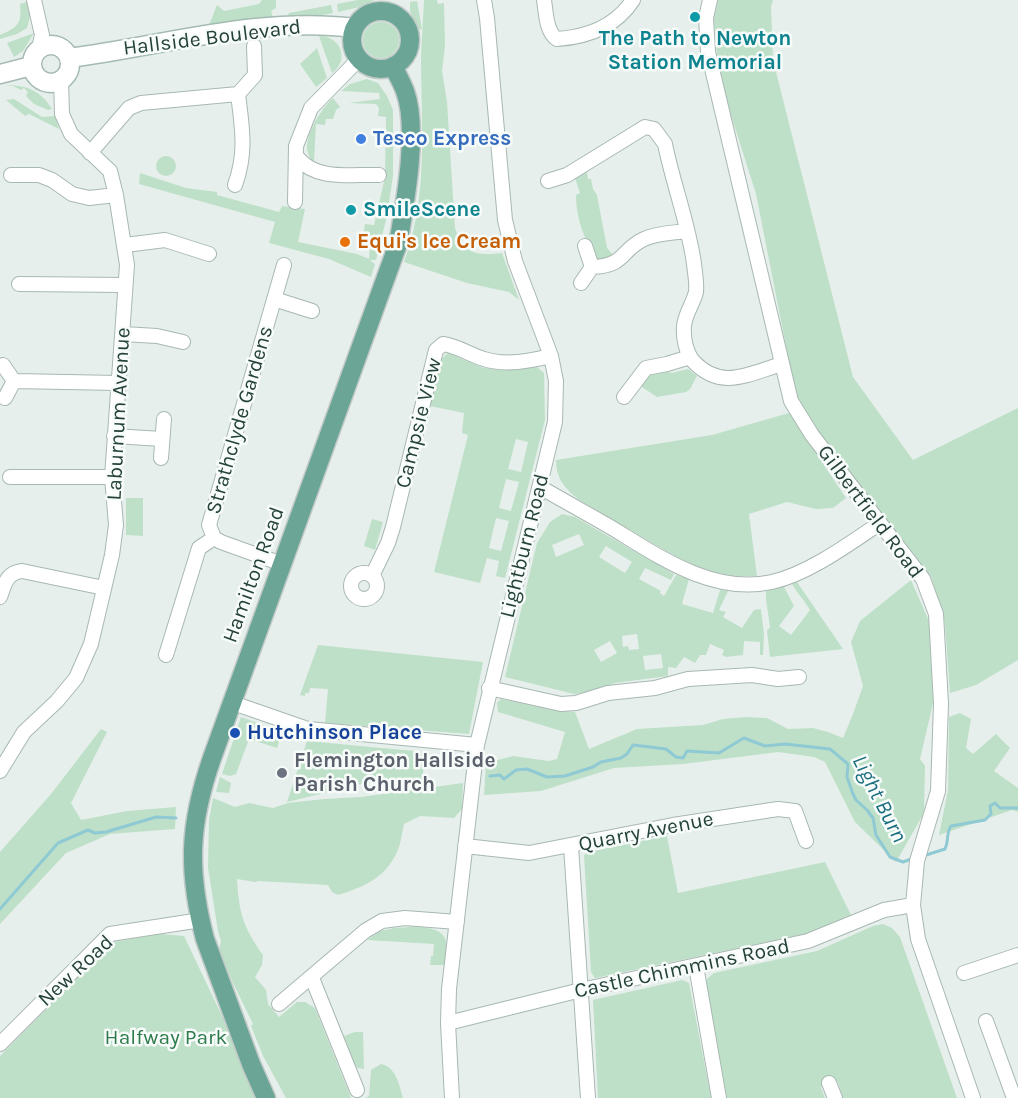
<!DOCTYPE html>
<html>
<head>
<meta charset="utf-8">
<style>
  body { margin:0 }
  canvas { display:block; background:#e6efeb }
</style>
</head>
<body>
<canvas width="1018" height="1098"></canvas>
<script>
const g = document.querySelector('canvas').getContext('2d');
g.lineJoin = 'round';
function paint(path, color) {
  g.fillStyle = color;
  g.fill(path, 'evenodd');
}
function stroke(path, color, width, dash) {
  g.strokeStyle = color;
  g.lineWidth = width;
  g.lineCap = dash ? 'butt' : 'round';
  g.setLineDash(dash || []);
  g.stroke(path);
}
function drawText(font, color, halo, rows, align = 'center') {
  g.font = font + ' Karla,sans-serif';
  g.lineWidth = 5;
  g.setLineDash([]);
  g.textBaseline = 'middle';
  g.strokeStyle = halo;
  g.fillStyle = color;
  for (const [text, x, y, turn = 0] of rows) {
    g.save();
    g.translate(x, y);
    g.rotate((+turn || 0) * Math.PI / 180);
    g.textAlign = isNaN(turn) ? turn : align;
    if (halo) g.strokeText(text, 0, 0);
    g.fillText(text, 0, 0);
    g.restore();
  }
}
const green = new Path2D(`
  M262 0H276V8L271 11 273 17 267 20 209 25 217 5 224 11 259 4Z
  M358 0H374L364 6 338 12 337 4Z
  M424 0H437L438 4 444 3 445 46 442 71 447 102 455 228C463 254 477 256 502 253L519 300 509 292 467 283 404 262C429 195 421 125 421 55 422 37 423 18 424 0Z
  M718 0H773L771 7 773 60 853 377 913 460 1018 408V660L976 685 950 693 945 624 931 576 819 434 796 397 756 194 719 77 714 20Z
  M30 1 32 9 27 28 17 34 0 39V35C18 27 22 24 20 4Z
  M417 1 422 29 417 30 410 11V2Z
  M331 5 333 13 291 21 287 17 289 13Z
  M363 40a18 18 0 1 1 36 0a18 18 0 1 1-36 0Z
  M34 33 23 51 14 57 7 43Z
  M319 36C341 36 350 60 332 73Z
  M317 48 327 78 316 87 300 64Z
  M367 79 378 83 387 96 393 110V176L387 216 376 260H370L375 264 371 277 329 259 269 243 275 222 139 184 140 173 186 188 217 192V195L279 212 282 206 305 209 298 242 357 254 369 259 370 244 362 241 365 224 374 225 385 177 386 117 378 116 379 108 376 104 349 103 380 99 379 93 341 91 350 84Z
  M6 85C27 85 41 91 52 109L48 110 34 104 26 96 28 92 24 88 21 90 13 86Z
  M333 98 340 107 336 110 333 119H326L325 125 316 124 314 162C295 147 320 110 333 98Z
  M14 99 42 117 55 116 59 129 29 114 25 116 6 100Z
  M156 166a10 10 0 1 1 20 0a10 10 0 1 1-20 0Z
  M586 168 588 179H591L593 189 597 195 607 248 615 257 603 262 597 260C584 239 576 219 576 195L580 193 575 178Z
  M448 353 481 367 496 370 537 367 544 373 545 420 505 578 496 576 499 561 487 558 480 583 434 572 468 435 462 433 464 413 430 406 441 359ZM516 439 528 442 521 472 508 469ZM506 479 519 482 511 511 499 508ZM496 518 509 521 501 551 489 548Z
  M658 369 672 373 688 369 697 376 690 389 686 392 657 397 639 385 647 374Z
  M789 413 846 498 833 508 816 509 787 502 749 514 757 576H733L700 569 666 551 578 499C564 488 556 478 556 460L712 435Z
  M126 498H143V536L126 535Z
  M562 514 575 517 674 574 671 580 645 568 639 579 661 591 660 593 664 596 676 575 689 579 682 604 713 613 720 590 728 591 719 610 726 612 723 617 742 628 754 610 761 609 764 635 763 655H760V642L744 641 743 655 726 657 722 655 724 650 710 644 706 655H700L695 663 684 657 676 668 668 667V676L615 683 588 692 574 694 505 677 537 543 550 522ZM579 534 584 545 556 557 552 545ZM606 546 632 562 625 573 599 557ZM637 634 639 649 629 650 628 646 623 647 622 636ZM610 641 617 653 601 662 594 650ZM661 654 663 668 645 670 643 656Z
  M372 519 383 522 375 550 364 546Z
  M911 580 932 628 933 703 920 759 925 766 924 813 896 862 855 822 825 762 814 757 778 752 683 764 614 768 541 791 484 795 486 763 513 756 549 761 557 759 565 732 498 712 497 703 501 699 559 711 575 712 589 749 637 729 703 725 723 719 746 717 767 718 788 729 813 728 828 732 843 738 853 714 863 686 851 642 860 621Z
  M797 582 843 649 770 657 767 631 770 627 766 599V591L784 587 794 606 779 626 791 635 810 610C804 600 798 594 792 584Z
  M318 645 483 662 469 734 325 723 328 689 310 688 309 693H305V696L300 695Z
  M960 713 971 719 966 748 973 754 996 734 1010 748 994 771 1018 788V812L1012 810 939 835 948 790 949 717Z
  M241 717 282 732 277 748 249 739 236 774 230 776 222 774Z
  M101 729 107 732 71 803 81 820 127 811 176 807 175 829 110 834 66 853 0 924V852L51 794Z
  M307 741 425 752 422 785 370 782 287 802Z
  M220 777 231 783 229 793 216 792Z
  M463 783 462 809 454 818 420 816 404 824C402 832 401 844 397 852 385 878 364 887 338 895L332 892 328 885 258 881 255 882 237 879C239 913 243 927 263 955L262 965 255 977 266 990 268 1004 279 1017 297 1002H305L315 1008 351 1098H286L263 1056 251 1026 253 1024 233 983 219 950 221 941 218 931 208 868 209 820 213 798 235 807 249 803 273 808 288 803 324 799 361 797Z
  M667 836 678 893 825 862 851 915 805 934 595 978 591 972 584 855 588 852Z
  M883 924 892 928 900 937 957 1098H843L838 1082 830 1077 823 1080 821 1088 825 1098H727L706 984 707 979 714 973 817 951 873 926Z
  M394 928C408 927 442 923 446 941 447 949 445 958 444 965H430L431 956H433L434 944 367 940 381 931Z
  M161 934 184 936 261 1098H0V1056L113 942Z
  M682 980 689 983 711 1098H598L593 1000Z
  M355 1032H363L364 1069 358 1068 355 1065 344 1036Z
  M381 1064C396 1067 399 1084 403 1098H365L369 1096 371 1070Z`);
const stream = new Path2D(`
  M490 776 500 775 504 779 516 770 527 769 547 777 565 776 593 767 601 762 621 758 627 754 633 745 666 749 676 757 683 758 687 751 719 753 744 738 765 746 785 744 830 749 848 764 847 777 853 794 856 800 867 810 873 818 876 835 890 857 903 862 914 858
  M923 856 945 849C949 841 946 833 951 826L985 820 991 814 990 806 995 803 1000 808H1018
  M0 909 58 843 88 830 95 833 106 832 156 817 176 818`);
const street = new Path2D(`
  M34 0 42 35 39 48
  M544 0C546 12 546 32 557 39 588 37 616 26 633 0
  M710 0 706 18 708 52 791 401 812 435 923 579 936 614 941 704 938 791 917 861 913 905 918 939 973 1098
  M238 94 255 75 254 46
  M90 153 129 108 141 103 238 94C242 127 247 152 235 185
  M298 158C316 181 352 174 379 175
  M11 175H39L52 180 72 194 89 198 116 195
  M548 181 567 175 645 127 654 129 665 144C673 184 689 225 694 264 695 273 697 284 696 292 693 304 685 314 684 326 683 338 686 352 693 361 721 391 748 374 782 364
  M295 202 296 146 311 108 359 59
  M125 245 165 240 209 254
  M585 246 592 267
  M581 283 592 267C626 266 620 250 644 239 657 233 673 233 686 231
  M19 284 125 285
  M274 299 312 311
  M123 334 157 336 183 342
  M3 365 14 381 5 398
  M14 381 118 383
  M624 397 646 368 667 364 690 357
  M114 436 162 439
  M161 458 164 419
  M10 477H112
  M540 487C564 501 588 514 612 528 660 557 713 595 772 582 808 574 849 544 880 523
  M282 564 221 542 214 538 209 525 284 265
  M351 586a13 13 0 1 1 26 0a13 13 0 1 1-26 0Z
  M372 576 388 543 393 527 436 350 443 344C458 346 470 355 484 359 505 366 530 361 551 356
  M0 597C5 584 6 573 22 571L104 588
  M166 655 199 548 214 538
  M489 688 561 704 576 703 608 693 655 688 688 679 752 675 778 679 799 677
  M233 703 308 729 477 745
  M0 771 24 732 57 701 76 678 91 644 112 555 116 525 112 477 127 265 116 195 110 171 71 134 62 114 61 80
  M465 846 529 853 673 825 778 809 795 811 806 841
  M571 846 588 1098
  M696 966 719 1098
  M964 973 1018 955
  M312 978 357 1090
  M279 1004 365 931 382 921 405 918 457 922
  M986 1021 1014 1098
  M448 1023 581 990 808 941 884 910 913 905
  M0 1044 110 934 201 920
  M829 1083 835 1098
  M452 1098 448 1023 449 989 477 745 555 422 556 381 551 356 515 261 505 220 487 18 484 0`);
const secondary = new Path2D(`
  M32 64a19 19 0 1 1 38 0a19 19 0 1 1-38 0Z
  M69 58C163 46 259 16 354 28
  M0 74 31 66`);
const primary = new Path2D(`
  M352 40a29 29 0 1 1 58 0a29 29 0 1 1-58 0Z
  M266 1098 251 1064 205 939C187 870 189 824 212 758L398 244C405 204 419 129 405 91 402 83 397 74 393 66`);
const markers = [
  [695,17,6,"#0f9aa8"],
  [361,139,6,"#3f7fe0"],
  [351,210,6,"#0f9aa8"],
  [345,242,6,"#e8710a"],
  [235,733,6,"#1a4fb4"],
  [282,773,6,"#6b7280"]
];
const streetNames = [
  ["Hallside Boulevard",212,38,-7],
  ["Laburnum Avenue",119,414,-87],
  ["Strathclyde Gardens",240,420,-74],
  ["Campsie View",419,423,-76],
  ["Gilbertfield Road",870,512,53],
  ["Lightburn Road",525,546,-76],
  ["Hamilton Road",254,575,-70],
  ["Quarry Avenue",646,832,-11],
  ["Castle Chimmins Road",682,969,-12],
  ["New Road",76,971,-43]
];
const cultureNames = [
  ["The Path to Newton",695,39],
  ["Station Memorial",695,63],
  ["SmileScene",363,210,"left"]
];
const shopNames = [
  ["Tesco Express",373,139]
];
const foodNames = [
  ["Equi's Ice Cream",357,242]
];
const transitNames = [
  ["Hutchinson Place",247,733]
];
const worshipNames = [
  ["Flemington Hallside",294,761],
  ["Parish Church",294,785]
];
const parkNames = [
  ["Halfway Park",166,1038]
];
const waterNames = [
  ["Light Burn",879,799,63]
];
paint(green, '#bfe0c8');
stroke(stream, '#8ec9d4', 3);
stroke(street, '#a8b8b2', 16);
stroke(secondary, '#a4bbb3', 21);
stroke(primary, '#c2cac8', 21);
stroke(street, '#fff', 14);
stroke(secondary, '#fff', 18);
stroke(primary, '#6aa596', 18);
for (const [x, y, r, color] of markers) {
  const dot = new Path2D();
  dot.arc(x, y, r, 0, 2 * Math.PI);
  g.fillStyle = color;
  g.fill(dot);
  stroke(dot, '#f7fbf9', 2);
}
drawText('21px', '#24423a', '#f7fbf9', streetNames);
drawText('bold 21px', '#0d838f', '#f7fbf9', cultureNames);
drawText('bold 21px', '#366cbe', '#f7fbf9', shopNames, 'left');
drawText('bold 21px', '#c56008', '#f7fbf9', foodNames, 'left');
drawText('bold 21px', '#164399', '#f7fbf9', transitNames, 'left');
drawText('bold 21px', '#5b616d', '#f7fbf9', worshipNames, 'left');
drawText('21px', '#2d7a4b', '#f7fbf9', parkNames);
drawText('italic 22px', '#1c6f80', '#f7fbf9', waterNames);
</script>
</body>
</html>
